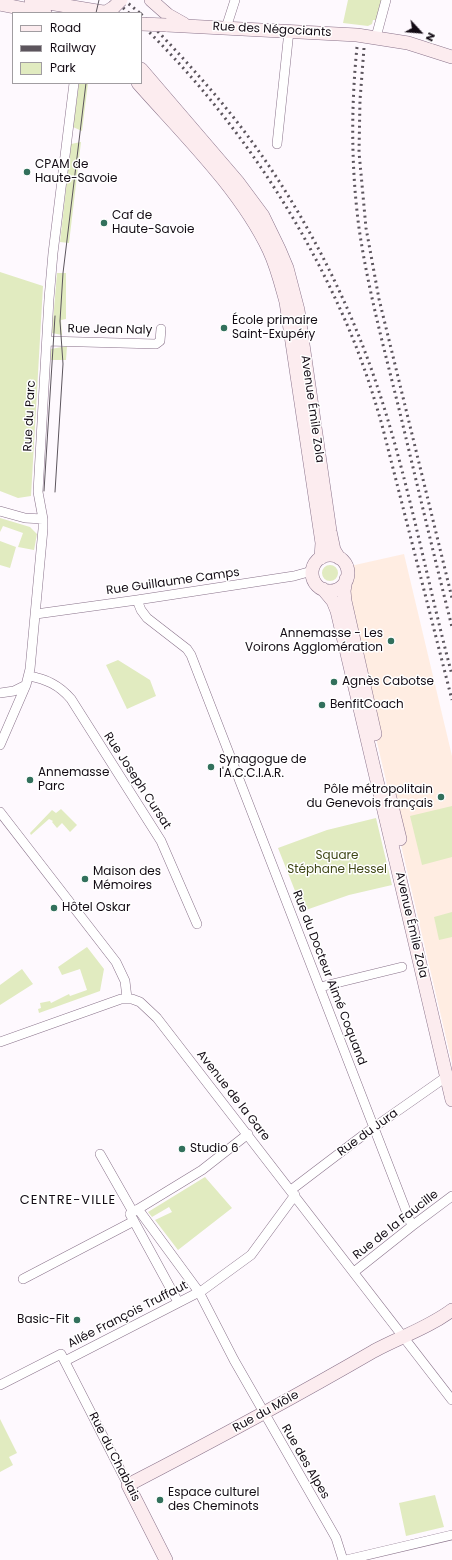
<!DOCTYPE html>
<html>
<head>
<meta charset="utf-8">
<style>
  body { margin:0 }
  #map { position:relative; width:452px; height:1560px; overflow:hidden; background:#fef9fe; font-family:Poppins,sans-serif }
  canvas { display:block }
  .legend { position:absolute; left:12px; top:12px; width:130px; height:72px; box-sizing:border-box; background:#fff; border:1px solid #a19da1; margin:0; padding:5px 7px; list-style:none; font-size:12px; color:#130b14 }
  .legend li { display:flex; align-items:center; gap:8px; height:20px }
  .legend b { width:20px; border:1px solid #a19da1 }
  .north { position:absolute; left:400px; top:12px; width:40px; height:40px; -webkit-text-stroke:3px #fff; paint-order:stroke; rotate:116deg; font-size:11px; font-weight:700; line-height:16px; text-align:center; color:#130b14 }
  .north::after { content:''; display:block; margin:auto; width:14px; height:18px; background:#130b14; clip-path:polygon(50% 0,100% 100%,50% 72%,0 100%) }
</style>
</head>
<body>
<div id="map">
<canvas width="452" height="1560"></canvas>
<ul class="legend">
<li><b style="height:5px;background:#fcecef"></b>Road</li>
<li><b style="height:5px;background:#5c555d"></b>Railway</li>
<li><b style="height:11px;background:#e1ebc0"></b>Park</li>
</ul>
<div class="north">N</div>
</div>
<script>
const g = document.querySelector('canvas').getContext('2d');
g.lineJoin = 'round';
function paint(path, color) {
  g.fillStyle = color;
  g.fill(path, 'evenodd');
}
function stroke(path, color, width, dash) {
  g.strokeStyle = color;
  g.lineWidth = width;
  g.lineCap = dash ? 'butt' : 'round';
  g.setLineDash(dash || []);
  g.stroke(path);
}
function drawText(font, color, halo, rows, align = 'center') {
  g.font = font + ' Poppins,sans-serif';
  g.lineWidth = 3;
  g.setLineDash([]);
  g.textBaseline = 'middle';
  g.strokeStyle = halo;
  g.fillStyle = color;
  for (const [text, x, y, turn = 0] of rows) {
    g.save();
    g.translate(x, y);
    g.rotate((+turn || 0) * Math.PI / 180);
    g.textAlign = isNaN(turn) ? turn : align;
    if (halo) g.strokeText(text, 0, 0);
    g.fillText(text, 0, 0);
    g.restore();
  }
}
const commercial = new Path2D(`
  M404 554 452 756V1063L348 618 346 567Z`);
const green = new Path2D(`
  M348 0H382L376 20H373L372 24 368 26 343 23Z
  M79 83H88L82 131 73 127Z
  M81 142 69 243 60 242 71 144Z
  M0 272 43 286 31 496 18 498 0 491Z
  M57 273H66V319L61 320 62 335 52 333Z
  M67 346 66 360H51V349Z
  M0 518 30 527 37 534 34 550 18 547 23 533 3 526 0 532Z
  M0 541 16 547 10 568 0 565Z
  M322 573a8 8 0 1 1 16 0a8 8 0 1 1-16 0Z
  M118 660 150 680 156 696 127 709 106 665Z
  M452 806V857L422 865 410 816Z
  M52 810 56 813 61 809 77 825 70 832 62 823 57 828 52 822 53 821 49 819 31 835 30 833Z
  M376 818 392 885 349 895 303 911 278 848 327 830Z
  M452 912V937L439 940 434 917Z
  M87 947 104 969 100 991 39 1013 38 1009 41 1008 40 1003 50 1001 51 1003 69 994 70 996 87 990 80 969 62 975 58 967Z
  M22 969 33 984 0 1005V985Z
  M205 1177 232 1208 178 1250 155 1220 172 1212 169 1207 152 1217 148 1212Z
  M0 1419 17 1453 9 1457 13 1465 0 1472Z
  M435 1495 444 1527 406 1536 399 1503Z`);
const street = new Path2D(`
  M226 28 235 0
  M376 37 386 0
  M277 144 289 31
  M47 341 156 344 160 341 161 329
  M0 511 25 518 43 519
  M137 600 141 610 147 618 187 649 191 655 412 1226
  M36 614 137 600 294 576 312 571
  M29 676C46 679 59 685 71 699L161 841 197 924
  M0 693 14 691 26 685
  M0 745 26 685 30 669 43 529V519L38 492 49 299 53 253 74 83
  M0 812 116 962 125 981 127 998
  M320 987 402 967
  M0 1042 121 999H132L140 1002 157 1018 452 1400
  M100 1154 133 1212
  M291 1190 366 1133 446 1077
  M138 1209 199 1292 234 1360 336 1538 343 1560
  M354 1272 412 1226 452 1196
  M23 1279 134 1221
  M178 1302 130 1214 202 1170 248 1134
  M65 1361 203 1290 251 1255 295 1195
  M0 1385 61 1354 128 1485
  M346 1560 452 1535`);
const secondary = new Path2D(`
  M31 0 103 12 108 11 114 7
  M151 0 168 15 184 24
  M0 4 45 13
  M166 25 357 35 408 43 452 57
  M141 69 237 181 263 216 279 249 287 268 298 310 330 531 334 550 339 558
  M138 83C183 134 240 189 269 250 277 267 281 284 286 302L322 543 321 558
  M312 573a18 18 0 1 1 36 0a18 18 0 1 1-36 0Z
  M346 579 344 591 345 601 375 734
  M323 589 333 601 337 611 452 1100
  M389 794 400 839
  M166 1560 128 1485C211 1442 293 1398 374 1351 400 1337 428 1328 452 1310`);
const tram = new Path2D(`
  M96 13 99 0
  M44 491 55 316
  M55 492 63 364 60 321 63 273 86 83`);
const rail = new Path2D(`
  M114 0 129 13
  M124 0 140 13
  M141 14C178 52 215 92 247 135 294 198 333 270 362 344 403 449 423 566 452 675
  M141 24C225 106 293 204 341 311 358 348 371 386 382 425L452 700
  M357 47C351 107 351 167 359 228 368 290 385 352 400 413 417 484 434 556 452 627
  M364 48 360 100 359 152 366 228 379 299 452 598`);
const secondaryBridge = new Path2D(`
  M114 7 121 0
  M141 24 166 25`);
const markers = [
  [27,172,4,"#32705c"],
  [104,223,4,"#32705c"],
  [224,328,4,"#32705c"],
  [391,641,4,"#32705c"],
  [334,682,4,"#32705c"],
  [322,705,4,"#32705c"],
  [211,767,4,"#32705c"],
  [30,780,4,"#32705c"],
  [441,797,4,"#32705c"],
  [85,879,4,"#32705c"],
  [54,908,4,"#32705c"],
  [182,1149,4,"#32705c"],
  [77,1320,4,"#32705c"],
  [160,1500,4,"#32705c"]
];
const streetNames = [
  ["Rue des Négociants",272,30,3],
  ["Rue Jean Naly",110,330,1],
  ["Avenue Émile Zola",312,409,82],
  ["Rue du Parc",30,416,-87],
  ["Rue Guillaume Camps",173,582,-8],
  ["Rue Joseph Cursat",137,781,57],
  ["Avenue Émile Zola",411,925,77],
  ["Rue du Docteur Aimé Coquand",329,978,69],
  ["Avenue de la Gare",233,1096,52],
  ["Rue du Jura",368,1133,-36],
  ["Rue de la Faucille",396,1225,-38],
  ["Allée François Truffaut",128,1315,-27],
  ["Rue du Môle",266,1412,-29],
  ["Rue du Chablais",114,1457,63],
  ["Rue des Alpes",305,1462,60]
];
const poiNames = [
  ["CPAM de",35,165],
  ["Haute-Savoie",35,179],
  ["Caf de",112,216],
  ["Haute-Savoie",112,230],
  ["École primaire",232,321],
  ["Saint-Exupéry",232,335],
  ["Annemasse - Les",383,634,"right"],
  ["Voirons Agglomération",383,648,"right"],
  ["Agnès Cabotse",342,682],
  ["BenfitCoach",330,705],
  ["Synagogue de",219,760],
  ["l'A.C.C.I.A.R.",219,774],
  ["Annemasse",38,773],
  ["Parc",38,787],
  ["Pôle métropolitain",433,790,"right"],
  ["du Genevois français",433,804,"right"],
  ["Maison des",93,872],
  ["Mémoires",93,886],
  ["Hôtel Oskar",62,908],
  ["Studio 6",190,1149],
  ["Basic-Fit",69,1320,"right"],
  ["Espace culturel",168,1493],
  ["des Cheminots",168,1507]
];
const parkNames = [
  ["Square",337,856],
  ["Stéphane Hessel",337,870]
];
const neighbourhoodNames = [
  ["CENTRE-VILLE",68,1201]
];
paint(commercial, '#ffede2');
paint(green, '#e1ebc0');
stroke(street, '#89728a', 10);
stroke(secondary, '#89728a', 14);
stroke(street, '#fff', 9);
stroke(secondary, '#fcecef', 13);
stroke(tram, '#5c555d', 1);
stroke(rail, '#5c555d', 3, [2, 4]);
stroke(secondaryBridge, '#89728a', 14, []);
stroke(secondaryBridge, '#fcecef', 13);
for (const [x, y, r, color] of markers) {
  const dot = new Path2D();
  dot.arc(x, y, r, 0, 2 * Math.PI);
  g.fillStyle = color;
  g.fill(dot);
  stroke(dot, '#fff', 1.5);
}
drawText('12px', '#130b14', '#fff', streetNames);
drawText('12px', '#130b14', '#fff', poiNames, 'left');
drawText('12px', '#3f4715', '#fff', parkNames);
g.letterSpacing = '1px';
drawText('13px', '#130b14', '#fff', neighbourhoodNames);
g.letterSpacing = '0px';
</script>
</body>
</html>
